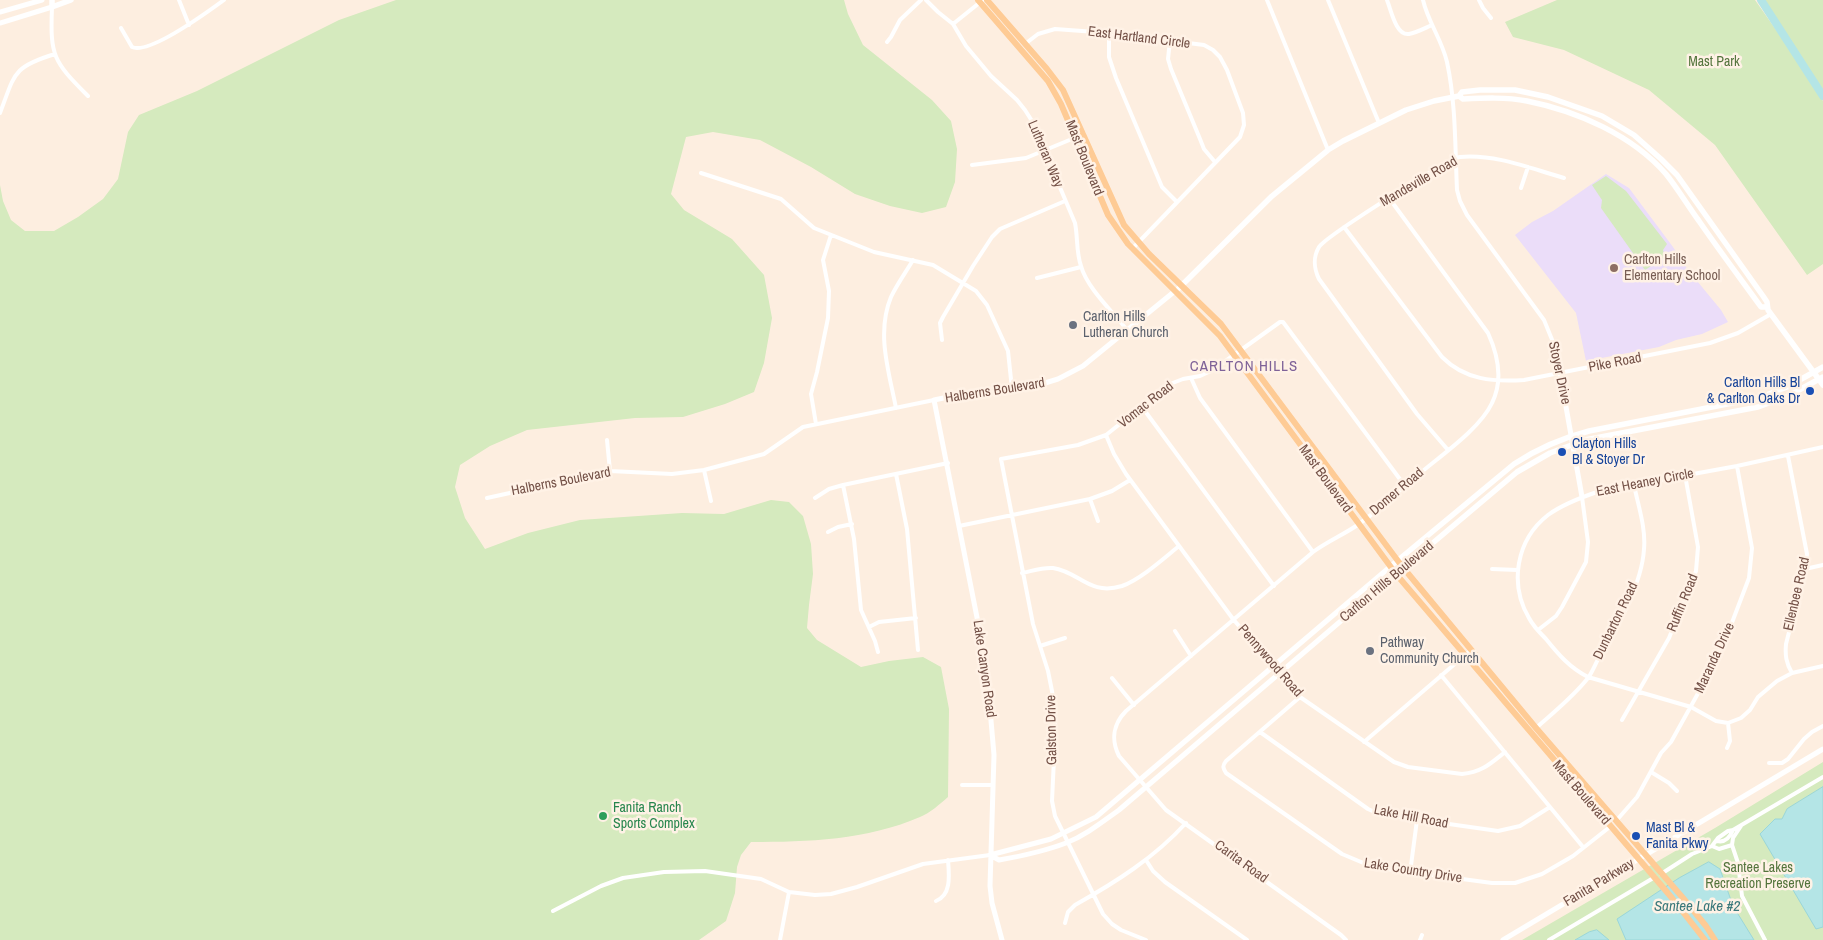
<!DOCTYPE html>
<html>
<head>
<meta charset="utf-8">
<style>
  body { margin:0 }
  canvas { display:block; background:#fdeee0 }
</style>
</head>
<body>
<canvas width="1823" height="940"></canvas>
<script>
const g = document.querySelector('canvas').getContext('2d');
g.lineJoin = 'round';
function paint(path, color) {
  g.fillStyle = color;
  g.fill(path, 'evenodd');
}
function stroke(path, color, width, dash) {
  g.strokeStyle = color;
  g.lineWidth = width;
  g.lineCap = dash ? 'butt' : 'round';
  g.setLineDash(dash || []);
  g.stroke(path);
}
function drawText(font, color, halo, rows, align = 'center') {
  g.font = font + ' "Archivo Narrow",sans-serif';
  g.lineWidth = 5;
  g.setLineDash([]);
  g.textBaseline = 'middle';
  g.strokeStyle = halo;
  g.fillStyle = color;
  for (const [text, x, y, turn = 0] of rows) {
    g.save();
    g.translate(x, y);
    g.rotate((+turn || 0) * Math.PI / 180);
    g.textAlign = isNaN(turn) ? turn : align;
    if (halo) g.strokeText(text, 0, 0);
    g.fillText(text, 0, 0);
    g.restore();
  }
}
const education = new Path2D(`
  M1606 174 1629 188 1673 247 1688 270 1721 310 1728 322 1702 334 1676 340 1659 347 1586 361 1576 313 1515 235 1532 222 1553 211Z`);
const green = new Path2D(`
  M396 0H844L848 14 863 45 932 100 951 121 957 149 955 182 946 207 922 213 890 206 855 194 811 167 760 140 713 132 686 137 671 194 684 210 732 239 764 275 772 318 764 363 754 392 725 404 683 417 635 418 527 430 490 446 460 465 455 487 465 518 485 549 528 533 580 520 682 513 724 514 771 500 789 502 803 516 811 544 813 574 809 605 807 628 817 640 861 667 889 661 923 657 941 667 949 709 948 797C940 804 930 813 920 817 867 840 808 842 751 842L741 855 737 867 735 893 726 921 699 940H0V185L3 201 11 220 25 231H54L78 217 103 199 118 179 128 132 139 115 197 91 339 20Z
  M1557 0H1755L1802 67 1823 101V264L1807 275 1715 145 1649 90 1564 50 1513 37 1505 22Z
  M1764 0H1823V91Z
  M1606 176 1626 191 1667 244 1663 250 1665 257 1645 270 1601 208 1602 200 1592 185Z
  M1823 762V940H1522L1715 828Z`);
const water = new Path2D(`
  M1823 787V927L1816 929 1760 834 1775 819H1782L1787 809Z
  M1709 862 1720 869 1733 906 1754 940H1626L1617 919 1679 878Z
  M1597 930 1609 940H1575L1589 932Z`);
const river = new Path2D(`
  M1761 0 1823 96`);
const minor = new Path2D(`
  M179 0 189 25
  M926 0 938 12 953 24 966 46 991 76 1017 100 1025 110 1032 121 1075 223C1078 238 1076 252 1081 266 1087 288 1113 312 1127 330
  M1267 0 1328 150
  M1328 0 1379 123
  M1387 0C1391 10 1396 36 1409 34 1416 33 1425 28 1432 25
  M1423 0C1428 22 1442 40 1447 62 1456 104 1455 147 1457 190L1460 201 1467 215 1544 320 1553 342 1560 373
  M1479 0 1483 8 1491 18
  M52 7C50 56 53 61 88 96
  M953 24 983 0
  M121 28 132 47C149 55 209 11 224 0
  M1109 33V57L1116 78 1162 187 1177 202
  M1170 40 1168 59 1171 69 1200 139 1204 149 1215 162
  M887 42 891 37 900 20 921 0
  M1025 44 1038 34 1055 29 1109 33 1204 45 1213 50 1220 57 1227 70 1243 113 1244 125 1240 137 1132 249
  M0 113C15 74 12 67 55 54
  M972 165 1026 158 1084 134
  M701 173 781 199 814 228 874 252 933 265 976 291 987 305 1008 351 1012 389
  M1521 188 1528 167
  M1344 227 1442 357C1465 380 1493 382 1524 380L1710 343 1738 333 1771 314
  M1037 278 1081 267
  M942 340 940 323 943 317 973 266 992 237 1000 229 1065 201
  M1191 378 1200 398 1313 552
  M1142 407 1274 586
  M896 408C889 372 876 333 891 297 897 284 906 272 913 260
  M816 424 811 394 817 372 828 318 829 291 823 260 831 235
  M1106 435 1114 454 1126 474 1233 619 1300 697 1394 762 1408 767 1462 774C1482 772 1490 764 1505 752
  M607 440 610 471
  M1823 447 1737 466 1600 491C1582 497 1563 504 1548 515 1516 540 1509 584 1529 618 1533 626 1540 633 1546 639 1558 654 1570 668 1588 677L1691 707 1716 721 1728 723 1741 718 1750 710 1758 697 1777 681 1792 673 1823 666
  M1448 450 1417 414 1319 279C1314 269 1313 257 1319 247 1325 237 1449 158 1460 157 1496 154 1529 168 1564 178
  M1788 456 1807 554 1805 569 1786 644C1785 655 1786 663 1792 673
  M704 470 711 501
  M896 474 907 529 918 650
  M843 485 854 539 861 610 875 641 878 652
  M487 498 610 471 672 474 704 470 764 454 803 427 934 400
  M815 498 829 489 843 485 948 463
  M1090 499 1098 521
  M959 526 1090 499 1112 491 1130 480
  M828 532 838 527 852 524
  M1492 569 1517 570
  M1805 569 1823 565
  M1022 573C1032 571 1043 567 1053 568 1080 572 1089 596 1122 586 1141 579 1163 559 1179 546
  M869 627 879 622 916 618
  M1538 630 1556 616 1562 607 1586 562 1588 542 1582 497
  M1175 631 1191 656
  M1040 646 1065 638
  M1441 675 1583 847
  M1112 678 1134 705
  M1300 697 1226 761C1222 766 1223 768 1226 773L1342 854 1373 867 1492 883H1515L1542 874 1573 856 1611 826
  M1622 720 1669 638 1696 571 1698 547 1685 475
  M1536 728C1554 712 1573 697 1588 678 1593 671 1596 662 1601 654 1618 625 1642 584 1644 549 1646 528 1638 505 1634 485
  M1260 732 1368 809 1379 814 1498 831 1520 826 1550 807
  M1364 742 1471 650
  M1727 748 1730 741 1728 723
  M1769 763H1782L1788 759 1804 739 1812 732 1823 726
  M1651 772 1669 783 1677 791
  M962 785H993
  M1616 821 1637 797 1661 753 1671 742 1711 670 1728 633 1749 578 1752 548 1737 466
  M1717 841C1725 843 1730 837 1733 830
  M1732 845 1733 838 1741 826
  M1712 846 1719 849 1732 845 1738 863 1742 896 1765 940
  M1146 860 1153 871 1165 882 1247 940
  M1410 873 1417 820
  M1661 874 1692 854 1712 846 1718 838 1728 831 1733 830 1823 777
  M936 901C952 895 949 874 948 860
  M553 911 601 886 623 878 664 872 705 871 761 879 789 892 815 895 831 894 857 887 923 864 990 855
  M1065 923 1068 912 1075 905C1116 882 1154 858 1186 823
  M780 940 789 892
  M1146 940 1121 930 1112 924 1103 914 1055 816 1052 801 1055 737V711L1052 691 1048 671 1033 624 1001 459 1078 445 1106 435 1170 384 1183 379 1200 376 1213 370 1280 322H1283L1405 486
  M1346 940 1341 935 1166 810 1119 756C1111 740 1113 724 1126 711L1313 552C1328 541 1345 534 1359 524 1380 509 1399 491 1418 475 1440 456 1480 429 1492 403 1503 381 1498 355 1488 333L1389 198
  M1420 940 1422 935
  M1549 940 1655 877`);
const tertiary = new Path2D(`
  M0 12 42 0
  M0 23 52 7
  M1560 373 1582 497
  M990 855 999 860C1022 856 1045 851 1066 843 1086 835 1102 822 1119 810L1396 574
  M990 855 1051 839 1096 817 1391 566
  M1002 940 992 903 990 886 994 755 986 663 934 400 977 391 1029 388 1058 379 1083 366 1175 291
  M1503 940 1823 749`);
const secondary = new Path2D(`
  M52 0V7L71 0
  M1459 96 1462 92 1480 90H1515L1548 97 1602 116 1634 135 1661 159 1677 175 1763 296 1767 302 1768 310 1823 385
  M1179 288 1272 196 1328 150 1343 141 1406 110 1434 101 1459 96 1463 99C1484 98 1506 97 1527 101 1577 111 1632 135 1666 174 1678 189 1688 206 1699 221 1719 250 1740 278 1761 307H1767
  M1391 566 1514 464C1537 449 1562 438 1589 431L1758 398 1787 387 1823 367
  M1396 574 1517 472 1550 453 1585 440 1758 407 1786 397 1823 377`);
const primary = new Path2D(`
  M978 0 1048 81 1061 104 1108 215 1128 244 1220 336 1396 574 1672 898 1705 940
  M987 0 1047 69 1063 90 1124 225 1149 254 1221 324 1401 565 1536 728 1683 898 1706 926 1715 940`);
const markers = [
  [1614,268,5,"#8d6e63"],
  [1073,325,5,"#6b7280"],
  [1810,391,5,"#1a4fb4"],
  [1562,452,5,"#1a4fb4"],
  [1370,651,5,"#6b7280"],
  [603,816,5,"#2e9e5b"],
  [1636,836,5,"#1a4fb4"]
];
const streetNames = [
  ["East Hartland Circle",1139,38,7],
  ["Lutheran Way",1045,154,67],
  ["Mast Boulevard",1084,158,68],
  ["Mandeville Road",1419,182,-30],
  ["Pike Road",1615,363,-11],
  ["Stoyer Drive",1559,373,78],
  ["Halberns Boulevard",995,391,-9],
  ["Vomac Road",1146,405,-38],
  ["Mast Boulevard",1325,479,54],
  ["Halberns Boulevard",561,482,-11],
  ["East Heaney Circle",1645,483,-11],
  ["Domer Road",1397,492,-40],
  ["Carlton Hills Boulevard",1387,582,-40],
  ["Ellenbee Road",1797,594,-77],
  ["Ruffin Road",1683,603,-68],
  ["Dunbarton Road",1616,621,-64],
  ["Maranda Drive",1715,658,-65],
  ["Pennywood Road",1270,661,49],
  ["Lake Canyon Road",984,669,82],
  ["Galston Drive",1052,730,-91],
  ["Mast Boulevard",1581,793,49],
  ["Lake Hill Road",1411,817,11],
  ["Carita Road",1241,862,36],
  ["Lake Country Drive",1413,871,9],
  ["Fanita Parkway",1599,883,-31]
];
const parkNames = [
  ["Mast Park",1714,62],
  ["Santee Lakes",1758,868],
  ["Recreation Preserve",1758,884]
];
const educationNames = [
  ["Carlton Hills",1624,260],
  ["Elementary School",1624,276]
];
const worshipNames = [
  ["Carlton Hills",1083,317],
  ["Lutheran Church",1083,333],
  ["Pathway",1380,643],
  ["Community Church",1380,659]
];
const transitNames = [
  ["Carlton Hills Bl",1800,383,"right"],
  ["& Carlton Oaks Dr",1800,399,"right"],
  ["Clayton Hills",1572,444],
  ["Bl & Stoyer Dr",1572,460],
  ["Mast Bl &",1646,828],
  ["Fanita Pkwy",1646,844]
];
const leisureNames = [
  ["Fanita Ranch",613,808],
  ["Sports Complex",613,824]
];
const neighbourhoodNames = [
  ["CARLTON HILLS",1244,367]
];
const waterNames = [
  ["Santee Lake #2",1697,907]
];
paint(education, '#ebddf9');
paint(green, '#d5eabe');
paint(water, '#b4e5e6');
stroke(water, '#9ad6d9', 1);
stroke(river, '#b4e5e6', 8);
stroke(minor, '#fff', 4);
stroke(tertiary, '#fff', 5);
stroke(secondary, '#fff', 5.5);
stroke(primary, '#fecb95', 6);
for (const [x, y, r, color] of markers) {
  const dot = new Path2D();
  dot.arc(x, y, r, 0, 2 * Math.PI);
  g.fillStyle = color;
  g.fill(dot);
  stroke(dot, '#fff2e6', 2);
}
drawText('14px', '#745147', '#fff2e6', streetNames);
drawText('14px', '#53743c', '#fff2e6', parkNames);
drawText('14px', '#785e54', '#fff2e6', educationNames, 'left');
drawText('14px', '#5b616d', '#fff2e6', worshipNames, 'left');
drawText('14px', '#164399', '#fff2e6', transitNames, 'left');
drawText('14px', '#27864d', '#fff2e6', leisureNames, 'left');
g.letterSpacing = '1px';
drawText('15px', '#7f6298', '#fff2e6', neighbourhoodNames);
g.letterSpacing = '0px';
drawText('italic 15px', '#3a787b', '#fff2e6', waterNames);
</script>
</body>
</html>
